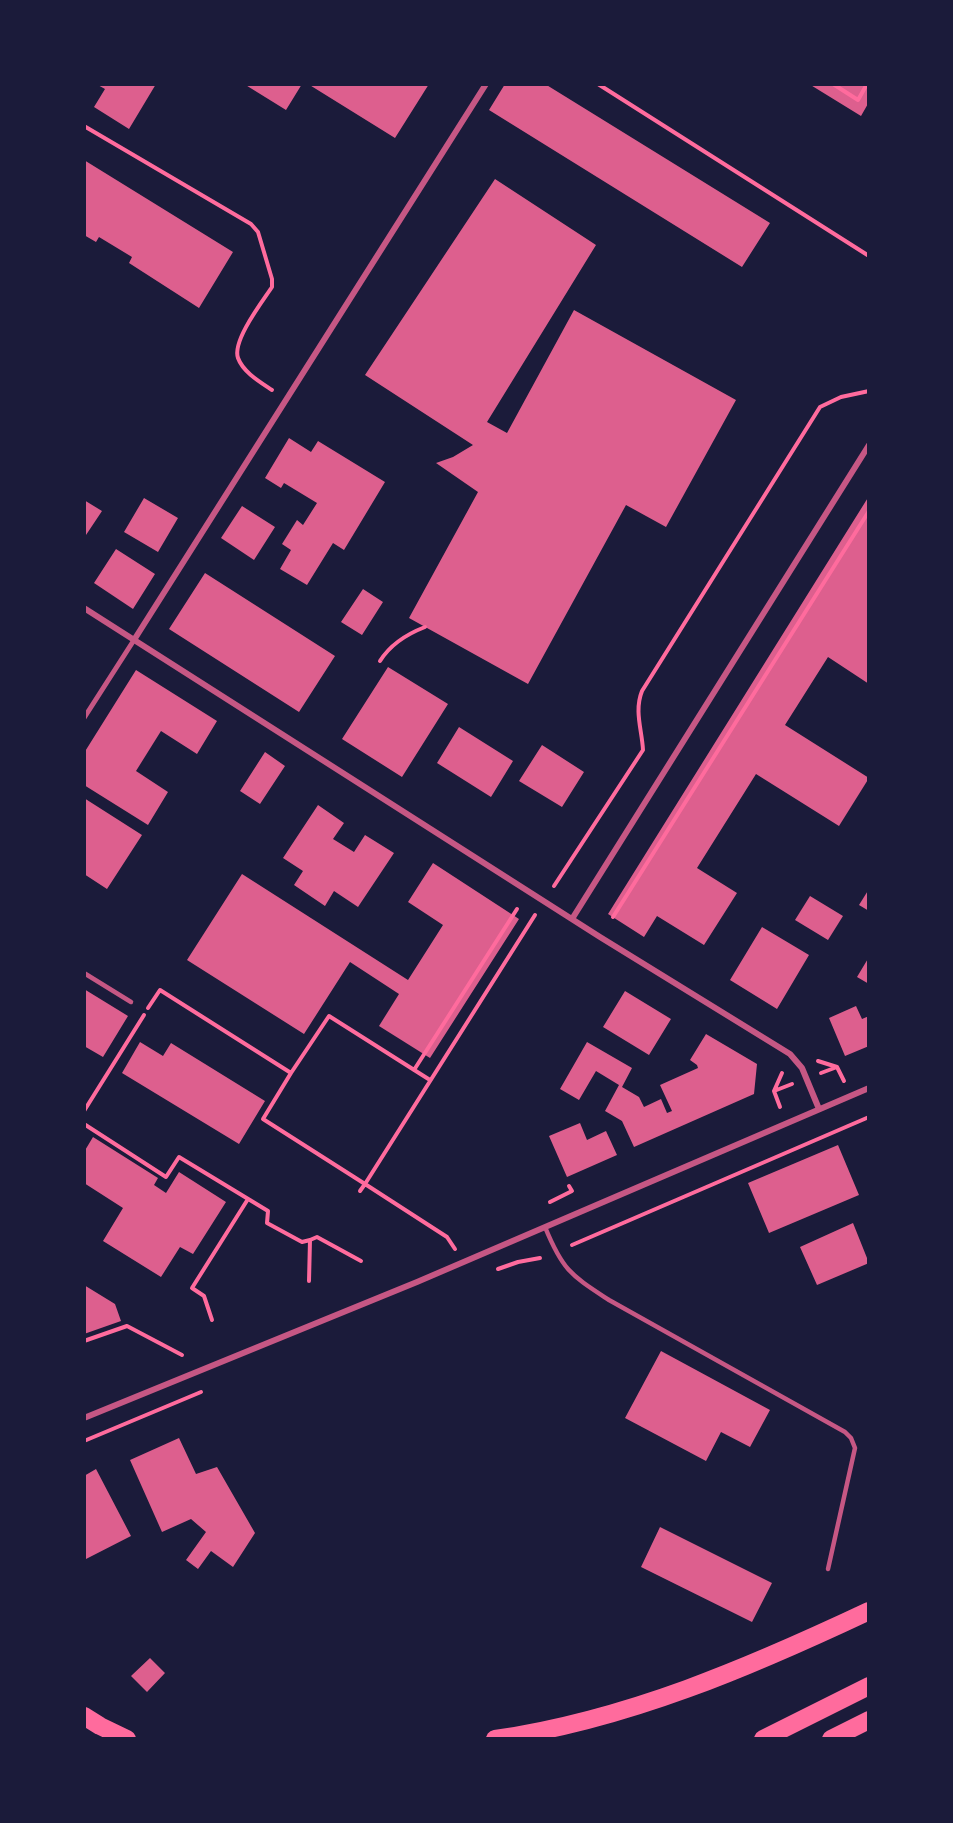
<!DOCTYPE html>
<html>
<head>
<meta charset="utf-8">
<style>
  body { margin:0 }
  #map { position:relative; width:953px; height:1823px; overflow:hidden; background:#1b1b3a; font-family:Inter,sans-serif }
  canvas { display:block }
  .frame { position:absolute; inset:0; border:86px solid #1b1b3a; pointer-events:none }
</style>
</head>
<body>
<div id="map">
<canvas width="953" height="1823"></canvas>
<div class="frame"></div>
</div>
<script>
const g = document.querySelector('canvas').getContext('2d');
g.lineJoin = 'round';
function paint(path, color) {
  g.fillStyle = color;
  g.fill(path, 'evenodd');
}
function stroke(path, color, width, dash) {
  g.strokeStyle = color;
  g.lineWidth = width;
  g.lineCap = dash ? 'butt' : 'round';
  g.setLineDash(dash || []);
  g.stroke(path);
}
const building = new Path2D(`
  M96 84H156L129 129 94 107 105 89Z
  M244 84H302L286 110Z
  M308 84H429L395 138Z
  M505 84H545L770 223 742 267 489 110Z
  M809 84H869V102L861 116Z
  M84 160 233 252 199 308 129 263 132 257 99 237 96 242 84 235Z
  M495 179 596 245 487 422 507 433 574 310 736 400 666 527 626 505 528 684 409 618 478 492 436 463 453 457 473 445 365 375Z
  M289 438 311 452 318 441 385 482 344 550 333 543 307 585 280 569 291 550 282 544 297 520 303 525 317 503 284 483 281 488 265 478Z
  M869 496V684L828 657 785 725 869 778 839 826 756 774 697 868 737 893 704 945 657 916 644 937 608 914Z
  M144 498 178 518 158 552 124 532Z
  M84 500 102 511 84 538Z
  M242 506 275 527 254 560 221 538Z
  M116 549 155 574 133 609 94 583Z
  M205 573 335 656 299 712 169 629Z
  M363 589 383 602 362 635 341 622Z
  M388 667 448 704 402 777 342 739Z
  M136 670 217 721 197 754 161 731 136 771 168 792 148 825 84 785V753Z
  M459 727 513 761 491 797 437 763Z
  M542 745 584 772 562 807 519 781Z
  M265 752 285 766 260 804 240 791Z
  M84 798 142 835 107 889 84 874Z
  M318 805 344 823 333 839 354 852 365 835 394 853 358 907 334 891 325 906 294 885 303 871 283 858Z
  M433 863 519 919 430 1058 379 1026 399 994 350 962 304 1034 187 960 242 874 408 980 443 925 408 902Z
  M869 889V911L859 905Z
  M810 896 843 916 828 940 795 920Z
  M762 927 809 955 777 1009 730 980Z
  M869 957V984L857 977Z
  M84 989 128 1016 103 1057 84 1046Z
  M625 991 671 1019 649 1055 603 1027Z
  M856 1006 862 1019 869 1016V1046L845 1056 829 1018Z
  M706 1034 757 1064 754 1094 634 1147 622 1121 605 1111 619 1085 596 1071 579 1100 560 1089 587 1042 632 1068 622 1087 639 1097 644 1107 661 1099 667 1113 672 1111 660 1085 698 1068 697 1065 690 1060Z
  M140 1042 163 1056 171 1043 265 1101 239 1144 122 1073Z
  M580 1123 587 1140 606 1131 617 1155 567 1177 549 1136Z
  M93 1137 158 1178 154 1185 166 1193 179 1172 226 1202 193 1254 180 1247 161 1277 103 1241 123 1208 84 1183V1152Z
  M838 1145 859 1195 769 1233 748 1183Z
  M853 1223 869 1263 817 1285 800 1247Z
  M84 1285 115 1304 121 1321 84 1334Z
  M661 1351 770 1410 750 1447 721 1432 706 1461 625 1418Z
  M179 1438 196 1474 217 1467 255 1533 233 1567 211 1551 198 1569 186 1560 206 1532 191 1519 162 1532 130 1460Z
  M96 1469 131 1536 86 1559 84 1555V1476Z
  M660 1527 772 1583 752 1622 641 1567Z
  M150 1658 165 1673 147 1692 131 1676Z`);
const path = new Path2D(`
  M598 84 869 256
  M833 84 858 100 867 84
  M84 126 251 224 258 232 272 279V287C262 302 232 341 238 358 243 372 260 382 272 390
  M380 661C390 645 407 634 425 627
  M554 886 643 750C642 730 634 711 642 691L820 407 841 397 869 391
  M613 917 869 511
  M148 1008 160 990 291 1073 329 1016 430 1080
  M818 1061 837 1067
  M837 1067 844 1081
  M414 1070 517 909
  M291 1073 263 1119 365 1184 360 1191
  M821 1073 837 1067
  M774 1091 792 1084
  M780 1107 774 1091 782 1073
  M84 1111 144 1015
  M84 1124 166 1177 179 1157 268 1211 267 1223 302 1242 310 1240 309 1281
  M550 1202 572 1191 569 1186
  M310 1240 317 1237 361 1261
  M572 1245 869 1117
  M455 1249 447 1237 365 1184 535 915
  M498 1269 518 1262 540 1258
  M212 1320 204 1296 192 1288 248 1199
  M84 1341 127 1326 182 1355
  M84 1441 201 1392`);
const service = new Path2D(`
  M84 973 131 1002
  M545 1227C563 1271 571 1275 609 1300L845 1432 851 1438 855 1448 828 1569`);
const pedestrian = new Path2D(`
  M84 718 134 640`);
const minor = new Path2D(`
  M84 608 600 937 790 1054 802 1068 819 1109
  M134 640 486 84
  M572 919 869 445
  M84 1418 417 1282 869 1088`);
const motorway = new Path2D(`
  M84 1716 100 1726 127 1739
  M495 1739C627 1720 750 1667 869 1611
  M763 1739 869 1686
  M831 1739 869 1720`);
paint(building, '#dd5f8e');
stroke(path, '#ff6b9d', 4);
stroke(service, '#c65784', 4.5);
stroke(pedestrian, '#c65784', 5);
stroke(minor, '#c65784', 6);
stroke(motorway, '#ff6b9d', 18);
</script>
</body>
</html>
